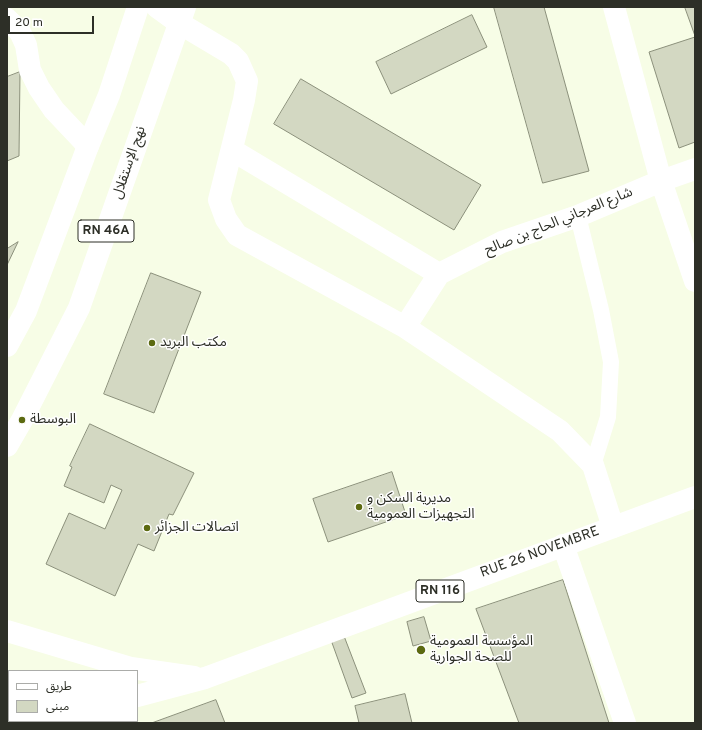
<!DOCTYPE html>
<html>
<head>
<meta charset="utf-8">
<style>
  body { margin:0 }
  #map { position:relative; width:702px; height:730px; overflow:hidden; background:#f7fde6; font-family:Overpass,"Noto Sans Arabic",sans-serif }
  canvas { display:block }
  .frame { position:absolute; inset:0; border:8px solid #2d2f27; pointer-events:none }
  .legend { position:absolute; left:8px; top:670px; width:130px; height:52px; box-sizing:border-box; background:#fff; border:1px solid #abaca9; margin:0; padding:5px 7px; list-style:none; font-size:12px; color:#2d2f27 }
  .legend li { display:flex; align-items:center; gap:8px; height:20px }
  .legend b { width:20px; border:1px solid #abaca9 }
  .scale { position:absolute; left:8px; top:16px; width:86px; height:18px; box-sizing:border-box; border:2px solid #2d2f27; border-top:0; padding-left:5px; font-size:12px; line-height:14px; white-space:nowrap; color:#2d2f27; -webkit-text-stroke:3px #fff; paint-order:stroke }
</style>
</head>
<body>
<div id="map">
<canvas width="702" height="730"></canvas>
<div class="frame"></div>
<ul class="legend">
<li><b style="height:5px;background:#fff"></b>طريق</li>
<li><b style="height:11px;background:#d3d8c2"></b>مبنى</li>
</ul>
<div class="scale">20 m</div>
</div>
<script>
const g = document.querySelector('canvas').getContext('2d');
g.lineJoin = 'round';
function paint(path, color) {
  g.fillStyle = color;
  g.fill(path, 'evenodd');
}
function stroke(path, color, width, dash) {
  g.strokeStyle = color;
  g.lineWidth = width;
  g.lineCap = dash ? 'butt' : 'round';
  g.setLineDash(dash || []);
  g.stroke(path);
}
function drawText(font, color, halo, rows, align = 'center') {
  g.font = font + ' Overpass,"Noto Sans Arabic",sans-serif';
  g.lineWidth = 3;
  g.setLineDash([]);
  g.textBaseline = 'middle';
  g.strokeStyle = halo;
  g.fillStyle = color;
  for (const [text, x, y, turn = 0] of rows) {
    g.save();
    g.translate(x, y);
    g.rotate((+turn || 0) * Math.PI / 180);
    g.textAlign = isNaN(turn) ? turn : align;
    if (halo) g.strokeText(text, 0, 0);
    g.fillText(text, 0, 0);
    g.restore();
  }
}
const building = new Path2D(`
  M494 7H544L589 171 543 183Z
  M685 7H695V142L679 148 649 52 695 37Z
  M472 15 487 47 391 94 376 62Z
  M20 72 19 156 7 161V77Z
  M301 79 481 185 454 230 274 124Z
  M18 242 7 265V249Z
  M151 273 201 292 154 413 104 394Z
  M90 424 194 473 173 515 169 514 154 551 138 544 115 596 46 564 69 513 105 529 122 490 111 485 104 503 64 486 72 467 70 466Z
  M392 472 406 515 328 542 313 499Z
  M563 580 609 723H519L476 609Z
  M424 617 431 641 413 646 407 622Z
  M344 636 366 693 352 698 331 640Z
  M405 694 412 723H359L355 706Z
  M216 700 225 723H152Z`);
const lane = new Path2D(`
  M578 216 601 310 611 362 608 417 593 465`);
const street = new Path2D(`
  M614 7 661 181 695 281
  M7 19 20 32 26 45 30 70 39 88 54 110 88 146
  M179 23 231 54 238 61 247 81 244 100 219 200 226 219 237 235 405 327 560 431 593 465 613 527
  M232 150 439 274
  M405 327 439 274 502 242 578 216 661 181 695 169
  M563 545 625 723
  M49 723 50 721`);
const secondary = new Path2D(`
  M157 7 179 23`);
const primary = new Path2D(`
  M7 346 26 311 88 146 109 95 138 7
  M7 446 22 420 79 308 185 7
  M7 631 131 668 194 677
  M137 696 205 678 695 497
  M22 723 32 721`);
const markers = [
  [152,343,4,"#5c6a11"],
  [22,420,4,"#5c6a11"],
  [359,507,4,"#5c6a11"],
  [147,528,4,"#5c6a11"],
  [421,650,5,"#5c6a11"]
];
const shields = [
  [106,231,56],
  [440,591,48]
];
const shieldNames = [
  ["RN 46A",106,231],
  ["RN 116",440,591]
];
const streetNames = [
  ["نهج الإستقلال",130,163,-71],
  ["شارع العرجاني الحاج بن صالح",559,222,-22],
  ["RUE 26 NOVEMBRE",540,553,-20]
];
const poiNames = [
  ["مكتب البريد",160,343],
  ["البوسطة",30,420],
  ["مديرية السكن و",367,499],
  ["التجهيزات العمومية",367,515],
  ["اتصالات الجزائر",155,528],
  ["المؤسسة العمومية",430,642],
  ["للصحة الجوارية",430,658]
];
paint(building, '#d3d8c2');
stroke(building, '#8b907b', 1);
stroke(lane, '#fff', 16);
stroke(street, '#fff', 22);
stroke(secondary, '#fff', 22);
stroke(primary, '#fff', 22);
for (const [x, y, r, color] of markers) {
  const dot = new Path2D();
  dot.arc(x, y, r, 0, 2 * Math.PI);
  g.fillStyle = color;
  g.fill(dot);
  stroke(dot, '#fff', 1.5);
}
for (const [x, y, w] of shields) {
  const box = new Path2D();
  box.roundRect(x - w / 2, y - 11, w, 22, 3);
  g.fillStyle = '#fff';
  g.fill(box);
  stroke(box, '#2d2f27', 1);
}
drawText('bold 13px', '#2d2f27', null, shieldNames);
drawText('14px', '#2d2f27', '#fff', streetNames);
drawText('14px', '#2d2f27', '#fff', poiNames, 'left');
</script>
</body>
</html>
